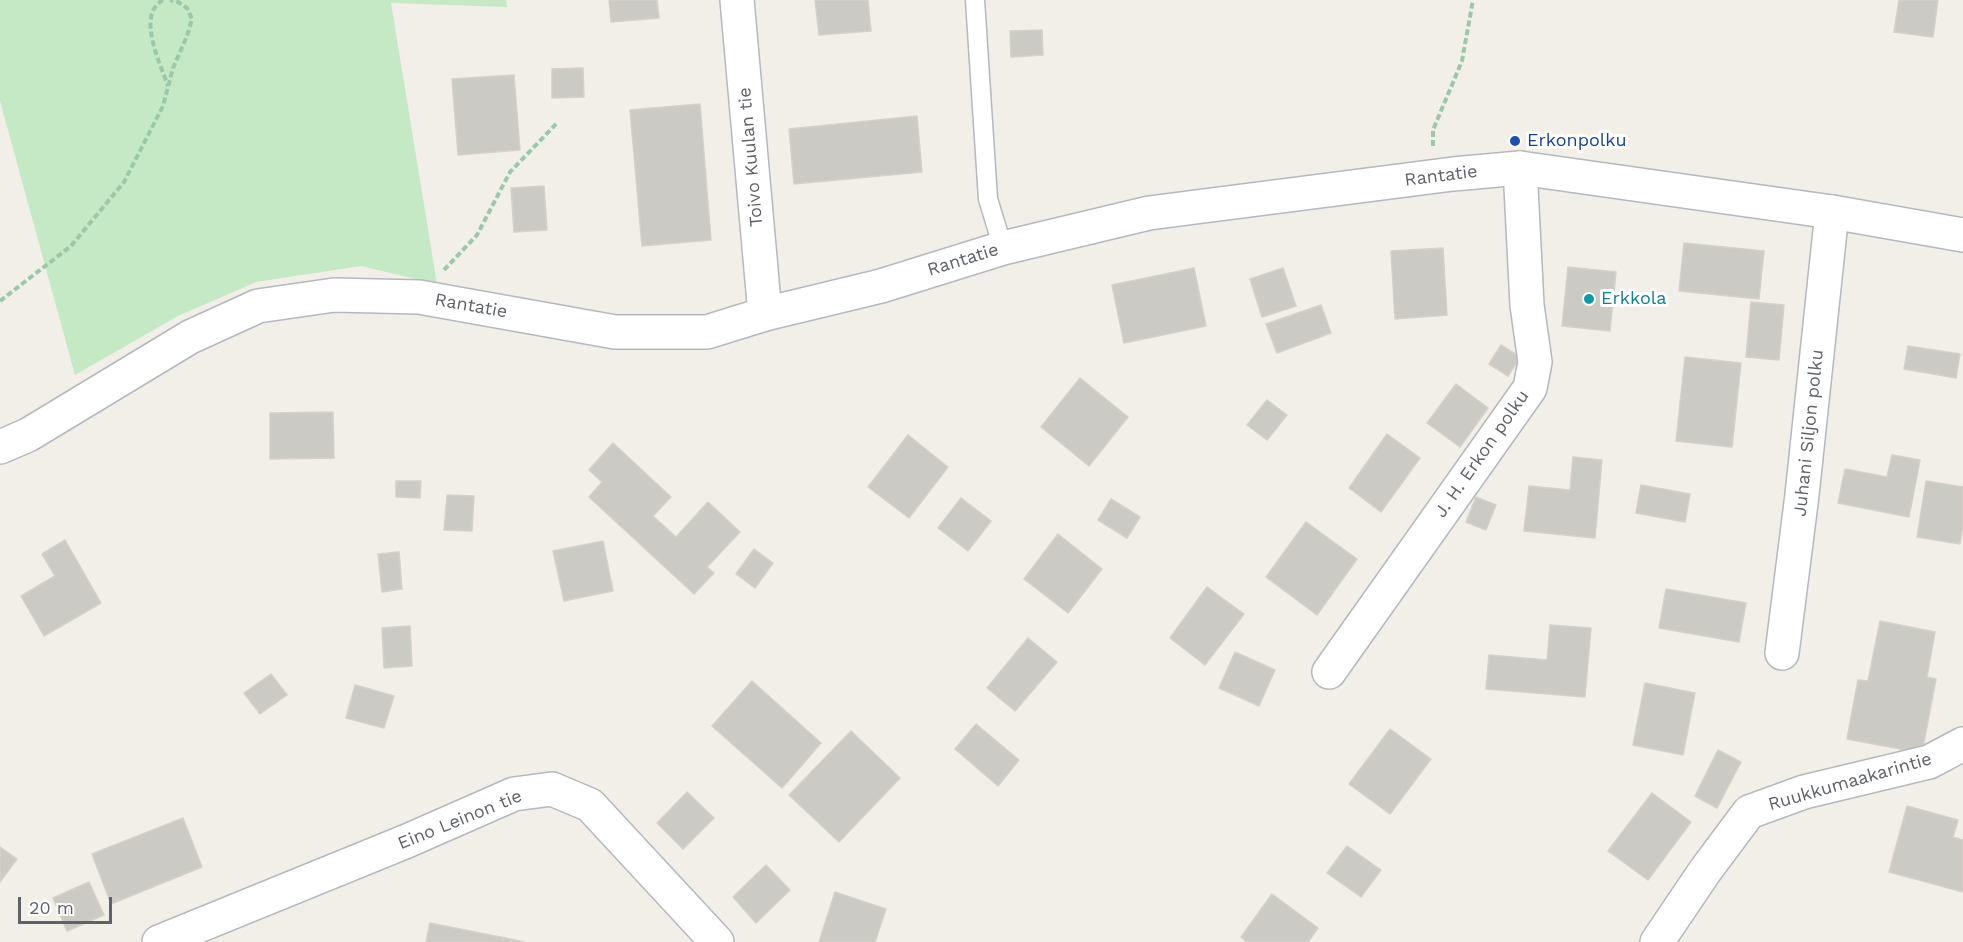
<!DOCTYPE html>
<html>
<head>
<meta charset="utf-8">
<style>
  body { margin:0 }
  #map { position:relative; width:1963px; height:942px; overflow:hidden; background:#f1efe8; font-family:"Work Sans",sans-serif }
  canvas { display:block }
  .scale { position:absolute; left:18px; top:897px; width:94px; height:27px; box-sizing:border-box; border:3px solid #5f6368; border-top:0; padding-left:8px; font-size:18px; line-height:21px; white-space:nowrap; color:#5f6368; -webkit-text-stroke:4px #fff; paint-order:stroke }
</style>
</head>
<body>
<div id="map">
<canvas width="1963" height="942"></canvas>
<div class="scale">20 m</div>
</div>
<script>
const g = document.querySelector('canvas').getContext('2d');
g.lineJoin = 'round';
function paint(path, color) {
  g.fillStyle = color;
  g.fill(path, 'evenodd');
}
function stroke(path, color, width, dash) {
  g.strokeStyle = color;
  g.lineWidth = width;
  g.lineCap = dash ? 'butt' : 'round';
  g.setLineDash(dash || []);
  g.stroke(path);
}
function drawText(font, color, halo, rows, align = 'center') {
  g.font = font + ' "Work Sans",sans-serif';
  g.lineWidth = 6;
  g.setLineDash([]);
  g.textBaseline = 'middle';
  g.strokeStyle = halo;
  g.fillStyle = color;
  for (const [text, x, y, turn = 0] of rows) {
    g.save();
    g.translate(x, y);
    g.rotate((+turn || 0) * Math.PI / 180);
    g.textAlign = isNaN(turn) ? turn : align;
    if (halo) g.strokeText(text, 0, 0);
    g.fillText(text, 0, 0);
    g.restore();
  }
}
const green = new Path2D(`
  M0 0H506L507 7 391 3 437 284 361 266 256 282 178 316 75 375 0 101Z`);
const building = new Path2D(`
  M609 0H657L659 18 611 22Z
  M815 0H868L871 31 819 35Z
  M1899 0H1938L1933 37 1894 32Z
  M1042 30 1043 55 1011 57 1010 31Z
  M583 68 584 97 552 98V69Z
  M514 75 520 150 458 155 452 79Z
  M700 104 711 240 642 246 630 110Z
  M917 116 922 172 794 184 789 129Z
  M544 186 547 230 514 232 511 188Z
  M1684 243 1764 251 1759 299 1679 291Z
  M1443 248 1447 315 1395 319 1391 251Z
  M1568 267 1616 272 1610 331 1562 326Z
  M1194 268 1206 326 1124 343 1112 285Z
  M1283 268 1296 306 1262 317 1250 279Z
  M1751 302 1784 305 1779 360 1746 357Z
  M1321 305 1331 333 1277 353 1266 324Z
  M1501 345 1520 357 1508 376 1489 364Z
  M1908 346 1960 354 1956 378 1904 369Z
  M1685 357 1741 363 1732 447 1676 441Z
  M1080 378 1128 417 1089 466 1041 427Z
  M1456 384 1488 408 1460 447 1427 423Z
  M1267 400 1287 415 1267 440 1247 425Z
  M333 412 334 458 270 459V413Z
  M1387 434 1420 458 1381 512 1349 488Z
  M908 435 948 467 909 518 868 487Z
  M613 443 671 497 653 516 676 537 708 502 740 532 707 567 714 573 694 594 589 497 602 482 589 470Z
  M1892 455 1920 460 1909 517 1838 503 1845 469 1887 477Z
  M1573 457 1602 460 1595 538 1524 531 1529 486 1570 490Z
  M396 481H421L420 498 396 497Z
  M1926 481 1963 487V526L1960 544 1917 537Z
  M1641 485 1690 494 1685 522 1636 513Z
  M447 495 474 496 472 531 444 530Z
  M1476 497 1496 505 1486 530 1466 522Z
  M961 498 991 521 968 551 938 528Z
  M1111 499 1140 517 1127 538 1098 520Z
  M1306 522 1357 559 1317 615 1266 577Z
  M1058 534 1102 569 1068 613 1024 579Z
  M65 540 101 603 44 636 21 596 55 576 42 554Z
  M603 541 613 591 564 601 553 551Z
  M754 549 773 563 755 588 736 574Z
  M399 552 402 589 382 592 378 554Z
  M1207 587 1244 614 1205 665 1170 638Z
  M1666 589 1746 603 1739 642 1659 628Z
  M1880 621 1935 632 1927 677 1936 679 1922 753 1847 739 1858 680 1868 681Z
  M1550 625 1591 628 1585 697 1486 689 1489 655 1547 660Z
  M410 626 412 666 384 668 382 628Z
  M1028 638 1057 662 1015 711 987 688Z
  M1235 652 1275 670 1259 706 1219 688Z
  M271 674 287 695 260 714 244 693Z
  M752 681 821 743 782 788 712 726Z
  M1645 683 1695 693 1683 755 1633 745Z
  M355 685 394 696 384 728 346 718Z
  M976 724 1019 760 998 786 955 749Z
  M1390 729 1431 759 1390 814 1349 784Z
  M851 731 900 778 839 842 789 795Z
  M1718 750 1741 762 1717 808 1695 796Z
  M687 792 714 818 683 849 657 823Z
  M1652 793 1691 822 1648 880 1608 851Z
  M1907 806 1958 820 1953 837 1963 840V892L1889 872Z
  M183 818 202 867 111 904 92 854Z
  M1347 846 1381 870 1361 897 1327 873Z
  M0 847 17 859 0 882Z
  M766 865 790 890 756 923 733 897Z
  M89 882 104 915 67 931 53 898Z
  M835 892 886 909 875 942H819Z
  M1272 894 1318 928 1308 942H1247L1241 937Z
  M430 923 525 942H426Z`);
const path = new Path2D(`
  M163 0C136 15 160 63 168 86
  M1433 146V130L1462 61 1473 0
  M444 270 477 235 510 172 556 124
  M0 301 71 246 124 182 163 106 173 68 187 36 192 19 187 8 178 2 170 0`);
const service = new Path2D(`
  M975 0 988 199 1003 248`);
const minor = new Path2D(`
  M737 0 765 314
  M1782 653 1802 495 1832 212
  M1329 672 1530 388 1535 362 1527 305 1520 168
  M159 942 407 841 514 794 552 789 590 805 717 942
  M1657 942 1705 871 1749 812 1804 792 1929 762 1963 744`);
const tertiary = new Path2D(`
  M0 447 28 435 190 337 258 306 334 295 419 297 615 332H707L765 314 881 286 1003 248 1149 213 1453 174 1520 168 1832 212 1963 235`);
const markers = [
  [1515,141,6,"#1a4fb4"],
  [1589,299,6,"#0f9aa8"]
];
const transitNames = [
  ["Erkonpolku",1527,141]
];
const streetNames = [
  ["Toivo Kuulan tie",751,157,-95],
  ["Rantatie",1441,176,-7],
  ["Rantatie",963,260,-17],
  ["Rantatie",471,306,10],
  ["Juhani Siljon polku",1809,433,-84],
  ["J. H. Erkon polku",1482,454,-55],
  ["Ruukkumaakarintie",1850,782,-16],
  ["Eino Leinon tie",460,820,-22]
];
const cultureNames = [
  ["Erkkola",1601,299]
];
paint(green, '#c5e8c5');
paint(building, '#cccac5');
stroke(building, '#d6d1c6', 1.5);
stroke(service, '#b5b8bc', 21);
stroke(minor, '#b5b8bc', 36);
stroke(tertiary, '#b5b8bc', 36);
stroke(path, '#9cc7a9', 4, [6, 3]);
stroke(service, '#fff', 18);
stroke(minor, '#fff', 33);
stroke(tertiary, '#fff', 33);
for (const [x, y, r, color] of markers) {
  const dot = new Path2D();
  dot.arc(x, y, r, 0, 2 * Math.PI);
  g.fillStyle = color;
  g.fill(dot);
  stroke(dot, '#fff', 2);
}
drawText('18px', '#164399', '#fff', transitNames, 'left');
drawText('18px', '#5f6368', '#fff', streetNames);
drawText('18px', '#0d838f', '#fff', cultureNames, 'left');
</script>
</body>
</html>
